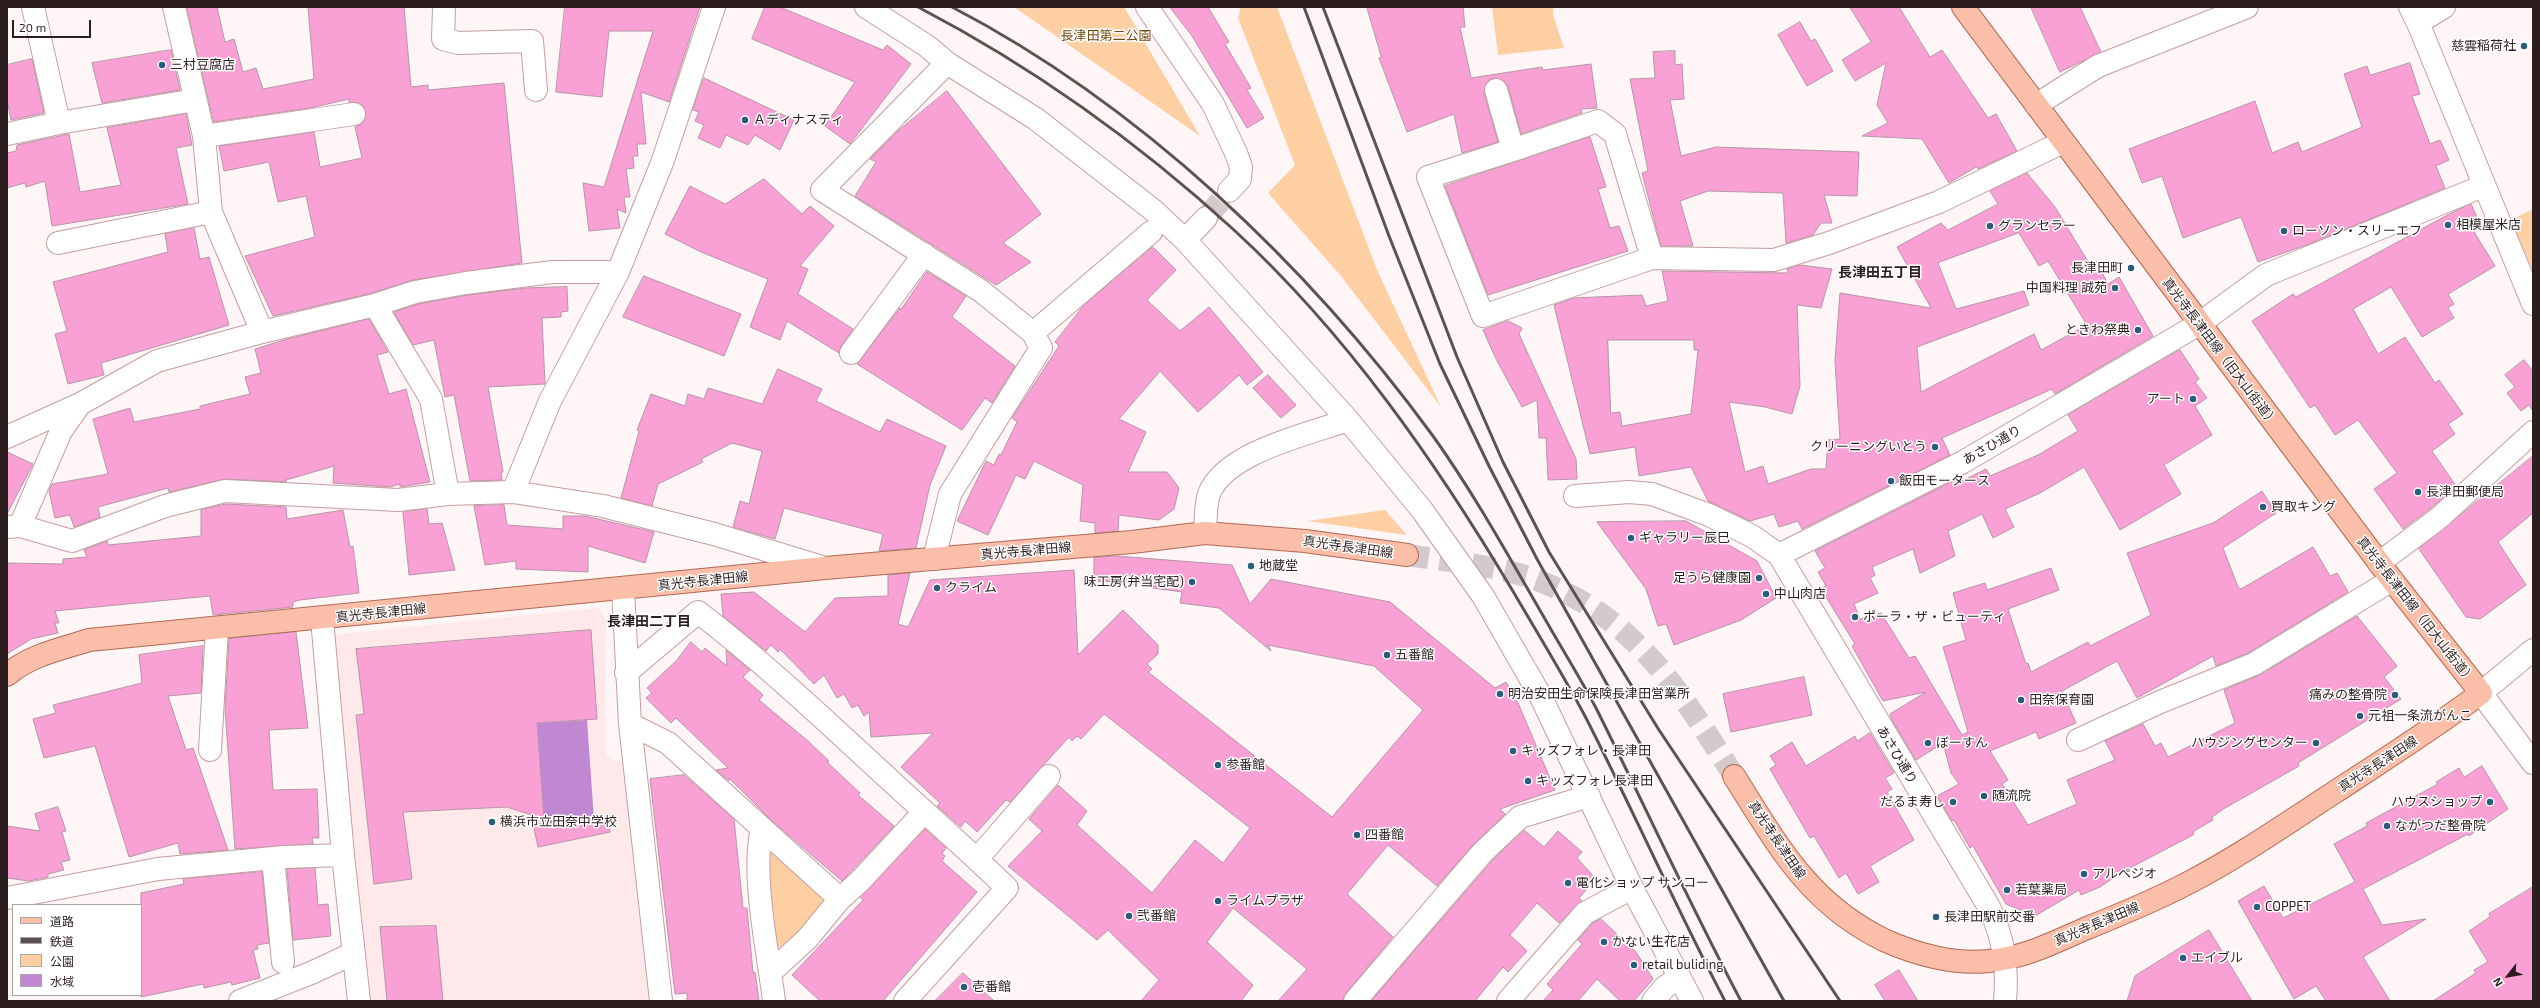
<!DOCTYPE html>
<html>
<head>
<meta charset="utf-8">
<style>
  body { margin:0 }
  #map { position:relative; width:2540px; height:1008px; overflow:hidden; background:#fef5f6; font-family:"Exo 2","Noto Sans JP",sans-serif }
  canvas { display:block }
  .frame { position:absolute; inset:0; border:8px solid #2c1d1e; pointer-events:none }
  .legend { position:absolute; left:12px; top:904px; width:130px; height:92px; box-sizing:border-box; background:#fff; border:1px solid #aba5a5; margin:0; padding:5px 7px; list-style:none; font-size:12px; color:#2c1d1e }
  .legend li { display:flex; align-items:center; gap:8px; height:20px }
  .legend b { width:20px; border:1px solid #aba5a5 }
  .north { position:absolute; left:2488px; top:956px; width:40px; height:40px; -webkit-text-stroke:3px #fff; paint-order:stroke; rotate:239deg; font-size:11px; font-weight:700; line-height:16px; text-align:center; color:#2c1d1e }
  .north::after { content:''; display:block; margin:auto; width:14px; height:18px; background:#2c1d1e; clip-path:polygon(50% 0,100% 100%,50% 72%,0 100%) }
  .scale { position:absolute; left:12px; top:20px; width:79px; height:18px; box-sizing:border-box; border:2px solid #2c1d1e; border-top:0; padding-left:5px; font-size:12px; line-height:14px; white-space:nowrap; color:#2c1d1e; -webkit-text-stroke:3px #fff; paint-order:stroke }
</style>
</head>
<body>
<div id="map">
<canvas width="2540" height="1008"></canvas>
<div class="frame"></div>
<ul class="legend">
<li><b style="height:5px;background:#fbbea9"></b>道路</li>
<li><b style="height:5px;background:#5f5152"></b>鉄道</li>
<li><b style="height:11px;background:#fdcfa3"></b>公園</li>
<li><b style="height:11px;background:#c088d3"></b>水域</li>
</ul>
<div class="north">N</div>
<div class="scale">20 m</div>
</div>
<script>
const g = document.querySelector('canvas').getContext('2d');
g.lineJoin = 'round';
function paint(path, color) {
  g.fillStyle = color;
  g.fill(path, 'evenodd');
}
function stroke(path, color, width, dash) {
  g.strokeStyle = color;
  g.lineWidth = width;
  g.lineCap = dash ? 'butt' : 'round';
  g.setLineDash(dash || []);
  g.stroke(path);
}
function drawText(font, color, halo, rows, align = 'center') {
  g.font = font + ' "Exo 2","Noto Sans JP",sans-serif';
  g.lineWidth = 3;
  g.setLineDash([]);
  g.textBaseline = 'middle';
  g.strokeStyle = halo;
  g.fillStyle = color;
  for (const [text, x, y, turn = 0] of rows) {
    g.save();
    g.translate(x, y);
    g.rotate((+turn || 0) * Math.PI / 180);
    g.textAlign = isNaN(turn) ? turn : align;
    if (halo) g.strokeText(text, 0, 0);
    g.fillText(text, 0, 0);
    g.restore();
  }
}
const built = new Path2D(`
  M599 608 606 621V757L627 765 653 1001H369L331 635Z`);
const green = new Path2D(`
  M1014 7H1124L1200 136Z
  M1241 7H1277L1377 270 1441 407 1341 276 1268 193 1295 165 1238 18Z
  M1492 7H1553V15L1564 48 1498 55Z
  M2533 209V271L2511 220Z
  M1385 510 1407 535 1307 521Z
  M777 851 824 893 823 907 786 947H777L763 857Z`);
const water = new Path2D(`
  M587 720 594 820 544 823 537 723Z`);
const building = new Path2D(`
  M187 7H217L225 42 234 39 243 72 256 68 263 89 314 79 308 7H404L411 87 428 85V90L504 83 522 263 413 280 372 293 273 316 245 256 315 237 306 196 278 202 269 162 224 171 219 146 314 132 320 167 362 158 355 127 362 124 366 112 359 103 349 102V99L310 108 214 122Z
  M565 7H700L669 102 641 92 646 144H637L638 156H633L634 168 626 169 630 197H624L626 213 617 209 620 228 589 231 583 183 604 187 653 31H609L602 97 556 92Z
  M765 7H780L883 50 887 45 911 64 850 144 825 126 855 82 752 39Z
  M1170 7H1208L1229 42 1225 44 1251 88 1247 90 1264 118 1247 128 1192 36Z
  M1367 7H1463L1465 27H1460L1471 78 1542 67 1543 70 1591 64 1597 108 1581 109 1582 113 1521 134 1508 86 1504 81 1493 78 1487 82 1484 93 1498 142 1462 153 1454 114 1407 132 1379 58 1381 57Z
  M1850 7H1899L1930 57 1942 50 1988 118 1996 114 2017 151 1978 169 1976 167 1949 183 1922 139 1862 136 1888 123 1877 105 1886 63 1855 81 1842 60 1871 42Z
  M2031 7H2080L2101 52 2060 72Z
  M1800 22 1811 41 1815 39 1833 71 1807 86 1778 35Z
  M171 50 180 90 102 103 92 63Z
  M1675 51V65L1682 64 1684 99 1670 100 1681 156 1716 147 1859 152 1857 196 1824 195 1832 223H1821L1813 235 1786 243 1783 193 1708 191 1680 201 1693 246H1661L1642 173 1648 171 1630 79 1655 78 1653 52Z
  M32 59 44 113 11 120 7 99V65Z
  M2410 63 2420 94 2412 96 2430 144 2440 140 2449 160 2436 166 2445 188 2312 243 2258 262 2241 217 2183 238 2162 176 2142 183 2129 149 2255 101 2272 153 2298 142 2302 152 2362 127 2344 74 2367 66 2370 75Z
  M704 78 794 120 780 150 755 135 748 145 726 135 720 148 698 138 704 125 695 121 699 112 693 110Z
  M947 91 1041 214 1003 243 1031 262 996 285 855 196 876 162 870 159 899 130Z
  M186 114 192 145 176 148 188 204 52 226 45 181 26 187 25 183 7 188V153L16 151 17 145 69 134 80 192 121 185 107 128Z
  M1590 137 1606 187 1598 189 1610 228 1619 226 1628 251 1488 295 1445 186Z
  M2027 173 2055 207 2090 265 2096 261 2108 284 2119 277 2153 336 2055 394 2052 389 1942 438 1950 455 1802 529 1798 521 1779 527 1774 514 1750 521 1708 501 1691 467 1639 476 1635 447 1590 454 1554 305 1574 298 1642 295 1646 306 1668 301 1662 271 1788 273 1787 269 1800 265 1832 269 1821 308 1797 305 1800 386 1792 414 1765 407 1729 402 1745 472 1763 466 1768 484 1811 469H1826L1828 440 1840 439 1835 361 1840 293 1931 308 1897 247 1941 223 1948 230 1998 204 1990 191ZM2019 233 2039 266 2048 261 2087 325 2041 350 2034 334 1921 392 1917 347 2029 305 2024 291 1956 309 1938 263ZM1608 340H1694V350H1698L1691 414 1622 426 1620 412 1611 413Z
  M764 179 802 214 810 206 834 226 800 266 808 269 798 294 853 329 841 346 839 353 787 321 780 340 750 327 768 279 701 252 665 234 690 186 725 204Z
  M2471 204 2481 226 2473 230 2495 266 2448 294 2454 304 2448 308 2454 318 2422 337 2391 287 2353 309 2378 354 2405 337 2435 383 2439 380 2463 414 2448 424 2455 434 2432 451 2456 486 2431 508 2403 529 2374 489 2397 473 2358 420 2335 435 2315 405 2310 408 2252 321 2293 294 2296 297 2453 212Z
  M194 228 200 259 209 257 229 325 101 363 104 375 68 384 55 334 67 331 53 282 168 252 165 234Z
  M1153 247 1176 270 1147 300 1180 331 1209 307 1263 372 1247 385 1239 375 1198 412 1160 371 1119 419 1146 432 1128 472H1167L1179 488 1174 509 1159 520 1119 515 1118 531 1095 533V523L1080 521 1083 485 1034 461 1025 479 1016 475 988 535 957 521 986 461 994 465 999 454 1001 455 1017 422 1012 418 1059 346 1055 342 1084 305Z
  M927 272 966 296 952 317 1015 366 992 403 985 398 962 430 857 364 900 308 901 309Z
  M644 276 741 314 724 356 623 317Z
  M567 287 568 311 561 312V317L542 318 545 384 488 387 503 472 501 473 502 480 470 481 454 395 445 397 434 340 413 345 394 312 418 304 468 295 526 288Z
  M369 319 388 352 377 355 389 394 406 389 430 482 400 487V484L390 487 333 483 334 466 286 480V482L225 479 169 492 168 488 98 507 100 517 74 527 70 515 55 518 49 491 52 484 108 474 93 419 130 408 134 422 200 409V406L250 394 245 377 261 373 255 349 284 340Z
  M1508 321 1522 328 1519 334 1576 459 1577 479 1548 480 1546 438H1539L1537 400 1522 407 1496 359 1483 330Z
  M2180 350 2199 379 2195 382 2207 398 2195 406 2212 435 2164 465 2181 494 2120 530 2084 467 2040 493 2005 509 2014 527 1993 538 1982 514 1948 531 1955 556 1920 573 1913 549 1872 567 1875 575 1870 578 1878 593 1854 604 1860 619 1881 613 1909 658 1915 656 1962 735 1968 732 1943 647 1966 640 1953 593 1985 583 1987 590 2051 568 2059 590 2008 609 2026 664 2028 663 2031 672 2088 642 2090 646 2151 615 2127 553 2213 523 2262 491 2276 513 2223 548 2238 587 2241 589 2313 547 2330 576 2337 573 2348 592 2248 653 2216 666 2213 656 2137 698 2117 661 2062 691 2076 723 2039 739 2036 732 1990 751 2008 780 2002 784 2028 825 2077 804 2067 780 2115 760 2105 741 2143 724 2155 746 2161 743 2168 757 2235 723 2224 690 2260 675 2357 616 2397 666 2384 677 2401 699 2298 763 2299 766 2225 808 2212 817 2213 820 2194 831 2193 835 2124 871 2100 887 2081 895 2079 890 2035 916 2006 904 1973 846 1970 848 1954 820 1952 821 1937 796 1959 784 1951 773 1943 743 1916 760 1892 720 1890 714 1926 692 1883 701 1852 646 1855 644 1821 589 1826 586 1818 572 1825 568 1815 551 1961 477 1962 481 1986 469 1990 476 2038 455 2078 431 2068 415Z
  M2524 360 2533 371V411L2529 405 2521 411 2507 393 2515 387 2505 375Z
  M778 369 822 389 816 401 880 432 887 419 946 446 930 485 916 548 879 551 883 534 784 508 775 539 733 527 740 501 749 504 762 451 732 443 701 459 703 462 658 484 652 506 621 498 639 431 637 430 651 394 685 406 688 394 704 399 708 388 762 404Z
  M1268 375 1296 405 1281 418 1253 388Z
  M7 452 33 464 7 514Z
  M2533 456V513L2498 542 2526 585 2480 619 2466 617 2419 549Z
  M226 504 286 507 287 519 343 510 350 547 353 546 359 593 300 600 293 602V607L213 615 210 596 55 611 59 623H55L58 633 31 639 7 654V563L63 564V559L87 557 84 550 107 541 108 545 201 536V510Z
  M504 505 507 525 563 529V516H585L654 532 645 563 588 546V572L516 569V561L485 565 474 506Z
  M427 509 429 524 442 523 455 570 409 575 403 512Z
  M1686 521 1757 561 1776 598 1741 620 1674 645 1666 624 1658 626 1646 589 1597 522Z
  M1116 556 1232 565 1250 604 1271 579 1390 602 1495 688 1506 682 1518 703 1555 790 1500 809 1505 814 1473 845 1437 886 1388 845 1347 894 1393 937 1346 993 1343 1001H1278L1307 969 1233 908 1207 942 1253 985 1241 1001H1141L1159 980 1108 930 1097 940 1008 866 1042 831 1029 819 1058 785 1087 811 1077 825 1152 893 1195 840 1223 863 1250 828 1104 714 1081 739 1077 736 1072 741 1069 737 1010 802 1006 800 977 832 965 821 961 827 937 806 940 803 901 767 933 733 871 737 869 712 864 716 858 705 852 708 844 694 837 698 824 675 814 684 780 649 778 652 771 645 766 651 723 616 721 594 754 592 805 632 835 598 888 596V575L910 573 898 624 908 627 930 580 1074 570 1078 655 1123 610 1158 645V654L1147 664 1152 669 1148 672 1332 817 1423 710 1374 666 1268 645 1271 651 1219 608 1180 603 1182 592 1146 587 1150 583 1094 581V558Z
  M591 630 597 719 537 723 544 819 507 807 403 812 412 879 374 884 356 715 364 714 356 649Z
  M296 632 308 728 269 730 273 790 317 789 319 838H312L313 844 235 849 225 709 229 639Z
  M691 642 702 652 705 648 727 666 726 650 750 670 743 677 763 695 759 700 808 741 829 761 827 762 860 793 858 795 894 826 842 881 772 821 729 778V781L716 770 728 768 676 718 671 723 646 698 652 693 647 688 676 661Z
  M203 646 201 693 168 696 186 750 193 748 228 850 180 854 178 843 129 857 95 746 44 758 33 719 56 713 53 705 142 683 139 655Z
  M1804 677 1812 715 1731 732 1723 694Z
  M1870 733 1894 773 1885 778 1892 789 1887 792 1914 840 1870 866 1879 882 1858 894 1846 873 1839 878 1814 836 1810 838 1770 769 1776 765 1770 756 1792 742 1806 766 1855 736 1857 741Z
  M2482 766 2508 809 2469 836 2468 834 2363 889 2382 925 2426 919 2363 957 2390 1001H2326L2316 986 2294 999 2238 901 2264 886 2283 918 2355 882 2334 844 2367 826 2366 823 2438 784 2436 782 2459 768 2464 777Z
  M684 775 734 819 743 908H747L753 973 755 972 759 1001H687V993L675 994 650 779Z
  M58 807 66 831 62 832 70 860 61 862 64 870 48 874V877L29 881 7 878V826L40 831 35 814Z
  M608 819 610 832 538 847 533 824Z
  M925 829 946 848 942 853 945 856 942 861 977 892 883 1001H820L792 975 863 900 860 897Z
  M1524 830 1544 847 1558 831 1582 852 1577 858 1596 879 1579 898 1582 901 1559 923 1537 903 1510 935 1527 951 1508 972 1503 967 1475 1001H1371L1491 862Z
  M315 868 318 905 328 904 331 936 293 940 287 869Z
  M262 872 269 943 257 945 258 949 253 950 260 978 232 985 231 982 204 988 203 984 141 997V893L184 884 183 879Z
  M2533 887V1001H2433L2476 973 2474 970 2488 962 2469 931 2490 917 2489 914Z
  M1601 919 1636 952 1653 979 1634 1001H1620L1597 979 1578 1001H1543L1553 990 1547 984 1582 944 1578 940 1593 923Z
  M436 926 443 1001H387L380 927Z
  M2209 930 2252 1001H2127L2135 976Z
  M1899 970 1918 1001H1885L1875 985Z
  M963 973 994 1001H935Z`);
const minorTunnel = new Path2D(`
  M1206 218 1229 191`);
const majorTunnel = new Path2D(`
  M1407 555C1447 561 1500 566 1537 580 1636 618 1680 691 1734 776`);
const minor = new Path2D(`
  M33 7 59 123
  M174 7 204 136 211 212 262 332
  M444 7 443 39 458 43 532 41 536 90
  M866 7 927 46 947 63 1036 119 1153 210 1185 240 1348 420 1422 510 1483 596 1540 695 1632 888 1692 1001
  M1147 7 1213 104 1236 153 1241 167 1240 179 1229 191
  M2410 7 2418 23 2533 304
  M2418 23 2444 7
  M1496 90 1513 150 1598 121 1615 134 1652 258
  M2036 105 2098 66 2247 7
  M7 134 59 123 195 100
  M204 136 354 114
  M1513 150 1428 177 1483 316 1652 258 1774 260 1829 243 1939 202 2063 142
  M1185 240 1206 218
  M58 243 211 212
  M375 305 431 399 448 494
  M1033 333 1151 232
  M851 353 924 254
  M7 437 80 404 157 361 262 332 375 305 415 292 466 283 552 272H618
  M513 492 550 401 618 272 662 163 714 7
  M1575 496 1629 492 1652 494 1709 515 1752 536 1779 555 1989 907C2004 939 2008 966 2005 1001
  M20 526 61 431 80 404
  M7 527 20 526 72 541 165 506 225 491 398 500 448 494 513 492 603 506 714 534 825 568
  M1205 533C1206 521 1205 506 1209 494 1225 452 1309 434 1348 420
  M1779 555 1963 462 2199 324 2266 275 2483 186
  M934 559 950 494 1041 348 1033 333 981 291 822 190 947 63
  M2379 563 2439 518 2533 432
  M623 589 630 724 661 1001
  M322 619 343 855 359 1001
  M2533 650 2481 693 2533 763
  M626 673 698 612C766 664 828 723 891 781 930 817 969 851 1007 888L905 1001
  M630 724 668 743 840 899
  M2078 740 2160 702 2254 664 2392 580
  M210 750 217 628
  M762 828C751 875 768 951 774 1001
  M273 858 283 962
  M977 859 1049 776
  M7 898 158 869 284 857 343 855
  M771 972 807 939 840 899 861 880 924 812
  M240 1001 311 973 354 953
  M1355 1001 1482 853 1520 817 1589 796
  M1508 1001 1585 913 1632 888
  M1653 1001 1665 987 1679 977`);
const major = new Path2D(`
  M7 675C30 655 61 649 89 640L825 568 1132 542 1205 533 1305 541 1407 555
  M1734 776C1777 844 1808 903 1884 940 1915 954 1954 965 1989 961 2024 958 2055 942 2087 928 2122 914 2156 900 2190 882 2240 856 2287 823 2335 792 2384 760 2434 728 2481 693L2392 580 1963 7`);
const rail = new Path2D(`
  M918 7C1033 67 1138 142 1234 230 1347 334 1436 462 1514 593 1538 634 1564 676 1586 718 1634 812 1676 908 1725 1001
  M952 7C1140 105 1308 265 1433 436 1475 495 1509 557 1545 619 1562 649 1581 679 1597 710 1645 806 1690 905 1741 1001
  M1304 7 1389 236 1440 364 1489 466 1537 559 1784 1001
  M1323 7 1457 357 1503 462 1549 552 1659 730 1840 1001`);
const markers = [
  [2524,46,4,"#295d79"],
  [162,65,4,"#295d79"],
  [745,120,4,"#295d79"],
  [2448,225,4,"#295d79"],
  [1990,226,4,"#295d79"],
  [2284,231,4,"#295d79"],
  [2131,268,4,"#295d79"],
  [2115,288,4,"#295d79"],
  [2138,330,4,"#295d79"],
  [2193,399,4,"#295d79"],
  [1935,447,4,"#295d79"],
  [1891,481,4,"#295d79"],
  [2418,492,4,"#295d79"],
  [2263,507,4,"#295d79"],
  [1631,538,4,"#295d79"],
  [1251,566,4,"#295d79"],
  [1759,578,4,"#295d79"],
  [1192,582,4,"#295d79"],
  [937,588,4,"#295d79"],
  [1766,594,4,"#295d79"],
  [1855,617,4,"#295d79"],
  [1387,655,4,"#295d79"],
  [1500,694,4,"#295d79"],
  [2395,695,4,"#295d79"],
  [2021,700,4,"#295d79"],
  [2360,716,4,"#295d79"],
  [1928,743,4,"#295d79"],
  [2316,743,4,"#295d79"],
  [1513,751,4,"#295d79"],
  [1218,765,4,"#295d79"],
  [1528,781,4,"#295d79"],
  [1984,796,4,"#295d79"],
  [1953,802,4,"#295d79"],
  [2490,802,4,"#295d79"],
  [492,822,4,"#295d79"],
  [2387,826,4,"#295d79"],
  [1357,835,4,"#295d79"],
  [2084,874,4,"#295d79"],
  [1568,883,4,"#295d79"],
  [2007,890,4,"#295d79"],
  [1218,901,4,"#295d79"],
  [2257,907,4,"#295d79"],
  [1129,916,4,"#295d79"],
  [1936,917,4,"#295d79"],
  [1604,942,4,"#295d79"],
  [2183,958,4,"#295d79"],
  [1634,965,4,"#295d79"],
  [964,987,4,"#295d79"]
];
const parkNames = [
  ["長津田第二公園",1106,36]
];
const poiNames = [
  ["慈雲稲荷社",2516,46,"right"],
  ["三村豆腐店",170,65],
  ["Ａディナスティ",753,120],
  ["相模屋米店",2456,225],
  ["グランセラー",1998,226],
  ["ローソン・スリーエフ",2292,231],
  ["長津田町",2123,268,"right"],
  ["中国料理 誠苑",2107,288,"right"],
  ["ときわ祭典",2130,330,"right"],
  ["アート",2185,399,"right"],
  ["クリーニングいとう",1927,447,"right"],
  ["飯田モータース",1899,481],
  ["長津田郵便局",2426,492],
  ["買取キング",2271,507],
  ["ギャラリー辰巳",1639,538],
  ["地蔵堂",1259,566],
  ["足うら健康園",1751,578,"right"],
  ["味工房(弁当宅配)",1184,582,"right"],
  ["クライム",945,588],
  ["中山肉店",1774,594],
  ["ポーラ・ザ・ビューティ",1863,617],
  ["五番館",1395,655],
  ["明治安田生命保険長津田営業所",1508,694],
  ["痛みの整骨院",2387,695,"right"],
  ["田奈保育園",2029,700],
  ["元祖一条流がんこ",2368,716],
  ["ぼーすん",1936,743],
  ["ハウジングセンター",2308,743,"right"],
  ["キッズフォレ・長津田",1521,751],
  ["参番館",1226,765],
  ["キッズフォレ長津田",1536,781],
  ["随流院",1992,796],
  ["だるま寿し",1945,802,"right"],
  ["ハウスショップ",2482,802,"right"],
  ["横浜市立田奈中学校",500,822],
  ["ながつだ整骨院",2395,826],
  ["四番館",1365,835],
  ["アルペジオ",2092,874],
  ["電化ショップ サンコー",1576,883],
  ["若葉薬局",2015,890],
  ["ライムプラザ",1226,901],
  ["COPPET",2265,907],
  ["弐番館",1137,916],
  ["長津田駅前交番",1944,917],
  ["かない生花店",1612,942],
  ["エイブル",2191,958],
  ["retail buliding",1642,965],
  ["壱番館",972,987]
];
const streetNames = [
  ["真光寺長津田線（旧大山街道）",2220,352,53],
  ["あさひ通り",1992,445,-30],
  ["真光寺長津田線",1348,547,8],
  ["真光寺長津田線",1026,551,-5],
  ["真光寺長津田線",703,581,-6],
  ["真光寺長津田線（旧大山街道）",2416,610,52],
  ["真光寺長津田線",381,613,-6],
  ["あさひ通り",1897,755,59],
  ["真光寺長津田線",2378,764,-33],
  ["真光寺長津田線",1777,840,56],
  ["真光寺長津田線",2097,924,-23]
];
const neighbourhoodNames = [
  ["長津田五丁目",1880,272],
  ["長津田二丁目",649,621]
];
paint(built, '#fee8ea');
paint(green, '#fdcfa3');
paint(water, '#c088d3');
paint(building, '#f9a0d4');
stroke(building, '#b795a8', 1);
stroke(minorTunnel, '#d4cacb', 22, [22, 11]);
stroke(majorTunnel, '#d4cacb', 22, [22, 11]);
stroke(minor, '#c69da1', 24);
stroke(major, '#b16953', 24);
stroke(minor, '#fff', 22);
stroke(major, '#fbbea9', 22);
stroke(rail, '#5f5152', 3);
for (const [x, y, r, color] of markers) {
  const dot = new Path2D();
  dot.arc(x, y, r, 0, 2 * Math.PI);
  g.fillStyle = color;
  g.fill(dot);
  stroke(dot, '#fff', 1.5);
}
drawText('13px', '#76480f', '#fff', parkNames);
drawText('13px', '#2c1d1e', '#fff', poiNames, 'left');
drawText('13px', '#2c1d1e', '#fff', streetNames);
drawText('bold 14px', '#2c1d1e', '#fff', neighbourhoodNames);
</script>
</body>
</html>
